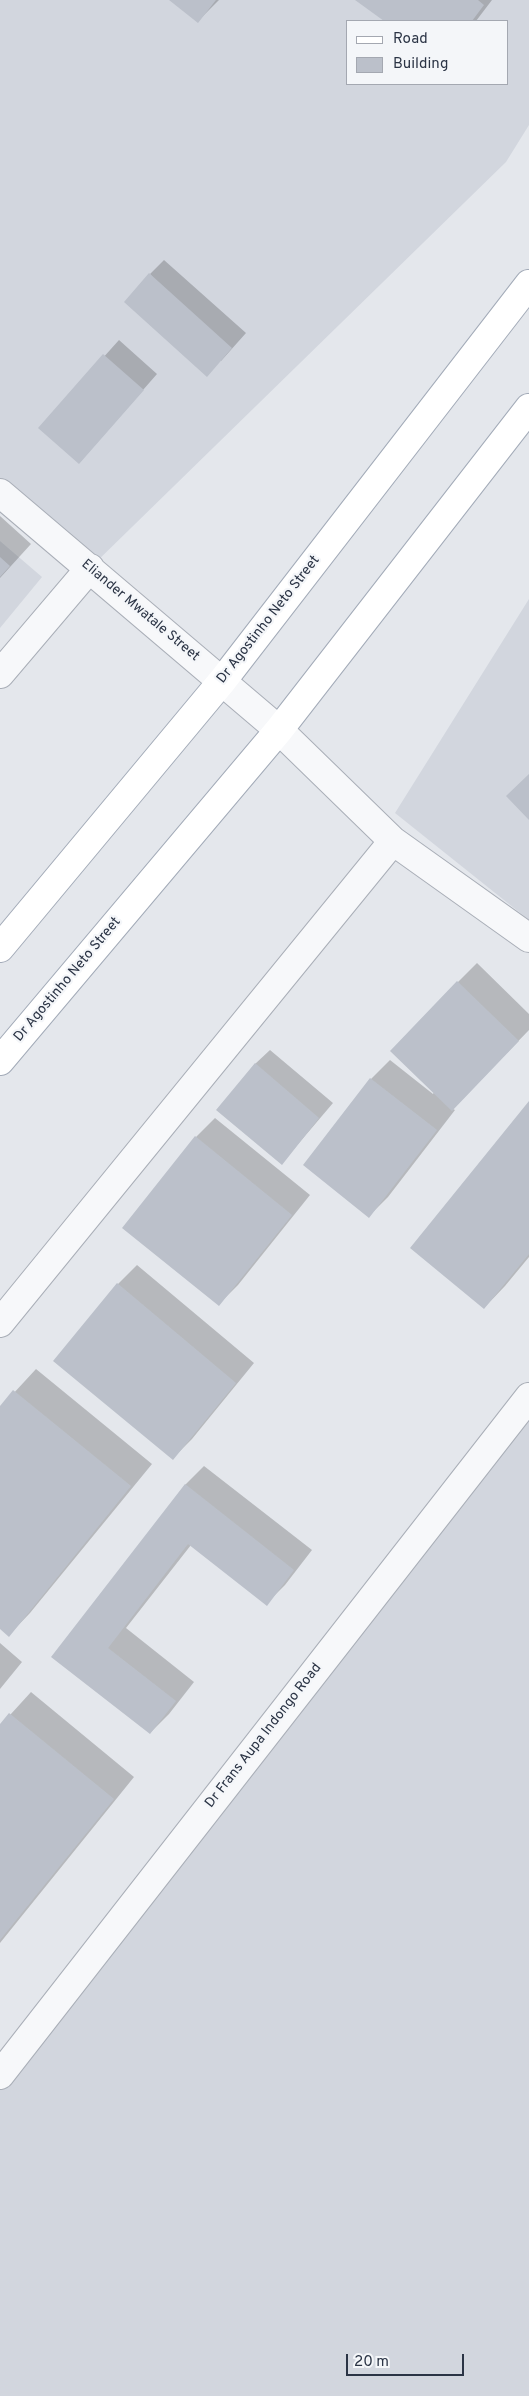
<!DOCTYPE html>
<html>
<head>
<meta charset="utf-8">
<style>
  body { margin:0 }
  #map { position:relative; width:529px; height:2396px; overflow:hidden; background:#e4e7ec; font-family:Overpass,sans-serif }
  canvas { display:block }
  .legend { position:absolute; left:346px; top:20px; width:162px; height:65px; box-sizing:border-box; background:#f4f6f9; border:1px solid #a4a8b1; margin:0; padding:6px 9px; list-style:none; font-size:15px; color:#2b3445 }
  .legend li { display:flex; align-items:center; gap:10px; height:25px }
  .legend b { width:25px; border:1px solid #a4a8b1 }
  .scale { position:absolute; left:346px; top:2354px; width:118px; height:22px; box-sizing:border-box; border:2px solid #2b3445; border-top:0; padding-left:6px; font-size:15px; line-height:18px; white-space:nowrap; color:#2b3445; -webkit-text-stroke:4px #f4f6f9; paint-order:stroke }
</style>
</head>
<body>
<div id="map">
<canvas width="529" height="2396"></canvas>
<ul class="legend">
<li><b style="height:6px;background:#fff"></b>Road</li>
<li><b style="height:14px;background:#bbc0ca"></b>Building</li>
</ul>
<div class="scale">20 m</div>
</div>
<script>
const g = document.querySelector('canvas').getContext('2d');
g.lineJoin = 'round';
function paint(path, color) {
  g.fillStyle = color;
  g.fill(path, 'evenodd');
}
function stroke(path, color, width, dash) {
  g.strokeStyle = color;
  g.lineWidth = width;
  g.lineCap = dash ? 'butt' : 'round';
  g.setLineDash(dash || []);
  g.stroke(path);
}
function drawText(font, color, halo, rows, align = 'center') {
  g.font = font + ' Overpass,sans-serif';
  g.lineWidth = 4.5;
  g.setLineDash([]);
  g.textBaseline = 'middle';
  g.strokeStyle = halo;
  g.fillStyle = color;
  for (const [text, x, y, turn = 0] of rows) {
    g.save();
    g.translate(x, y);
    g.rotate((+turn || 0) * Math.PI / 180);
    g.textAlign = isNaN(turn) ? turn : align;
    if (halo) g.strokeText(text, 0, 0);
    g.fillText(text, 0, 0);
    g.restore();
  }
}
const built = new Path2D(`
  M0 0H529V125L506 162 90 568 0 493ZM348 21H508V84H348Z
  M0 541 42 577 0 628Z
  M529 599V920L395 813Z
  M529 1397V2396H0V2075Z`);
const shadow = new Path2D(`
  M171 0H219L198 21Z
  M357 0H492L476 21H386Z
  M164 260 246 333 221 361 150 274Z
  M119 340 157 374 79 463 40 428Z
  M0 516 31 544 0 578Z
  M477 963 529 1014V1030L453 1109 455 1110 388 1197 369 1216 304 1165 371 1079 390 1060 433 1094 434 1092 458 982Z
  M270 1050 333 1103 282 1163 255 1064Z
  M529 1103V1257L505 1286 484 1308Z
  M215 1118 310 1195 238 1285 219 1304 196 1137Z
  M137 1265 254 1363 192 1439 173 1458 55 1360 118 1284Z
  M36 1369 152 1464 30 1613 9 1635 0 1628V1408Z
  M204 1466 312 1550 285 1585 266 1604 191 1545 126 1628 194 1682 169 1714 150 1733 53 1657 185 1485Z
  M0 1643 22 1662 0 1689Z
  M31 1692 134 1777 0 1943V1726Z`);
const building = new Path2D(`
  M169 0H216L198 23Z
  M355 0H478L484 5 472 21H384Z
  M149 273 232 348 207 377 124 302Z
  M103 354 144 390 79 464 38 428Z
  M0 557 10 566 0 577Z
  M529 774V820L506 796Z
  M457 981 519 1041 452 1111 390 1051Z
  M255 1063 319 1118 282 1165 216 1110Z
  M370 1078 437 1130 369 1218 303 1165Z
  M529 1101V1254L484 1309 410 1248Z
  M195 1136 292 1215 219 1306 122 1228Z
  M117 1283 236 1383 173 1460 53 1361Z
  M13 1390 131 1486 9 1637 0 1629V1406Z
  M185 1484 294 1570 267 1606 188 1544 108 1648 176 1701 150 1734 51 1657Z
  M9 1713 114 1799 0 1940V1724Z`);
const minor = new Path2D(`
  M0 493 279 730 393 841 529 938
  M0 674 90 568
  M0 1323 393 841
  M0 2075 529 1397`);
const major = new Path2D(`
  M0 948 223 680 529 284
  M0 1061 279 730 529 408`);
const streetNames = [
  ["Eliander Mwatale Street",140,611,40],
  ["Dr Agostinho Neto Street",269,620,-52],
  ["Dr Agostinho Neto Street",68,980,-50],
  ["Dr Frans Aupa Indongo Road",264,1736,-52]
];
paint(built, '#d2d6de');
paint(shadow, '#0003');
paint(building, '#bbc0ca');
stroke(minor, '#a9aeb7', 30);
stroke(major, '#a3abb8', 30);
stroke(minor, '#f7f8fa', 28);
stroke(major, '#fff', 28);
drawText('14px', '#2b3445', '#f4f6f9', streetNames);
</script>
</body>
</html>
